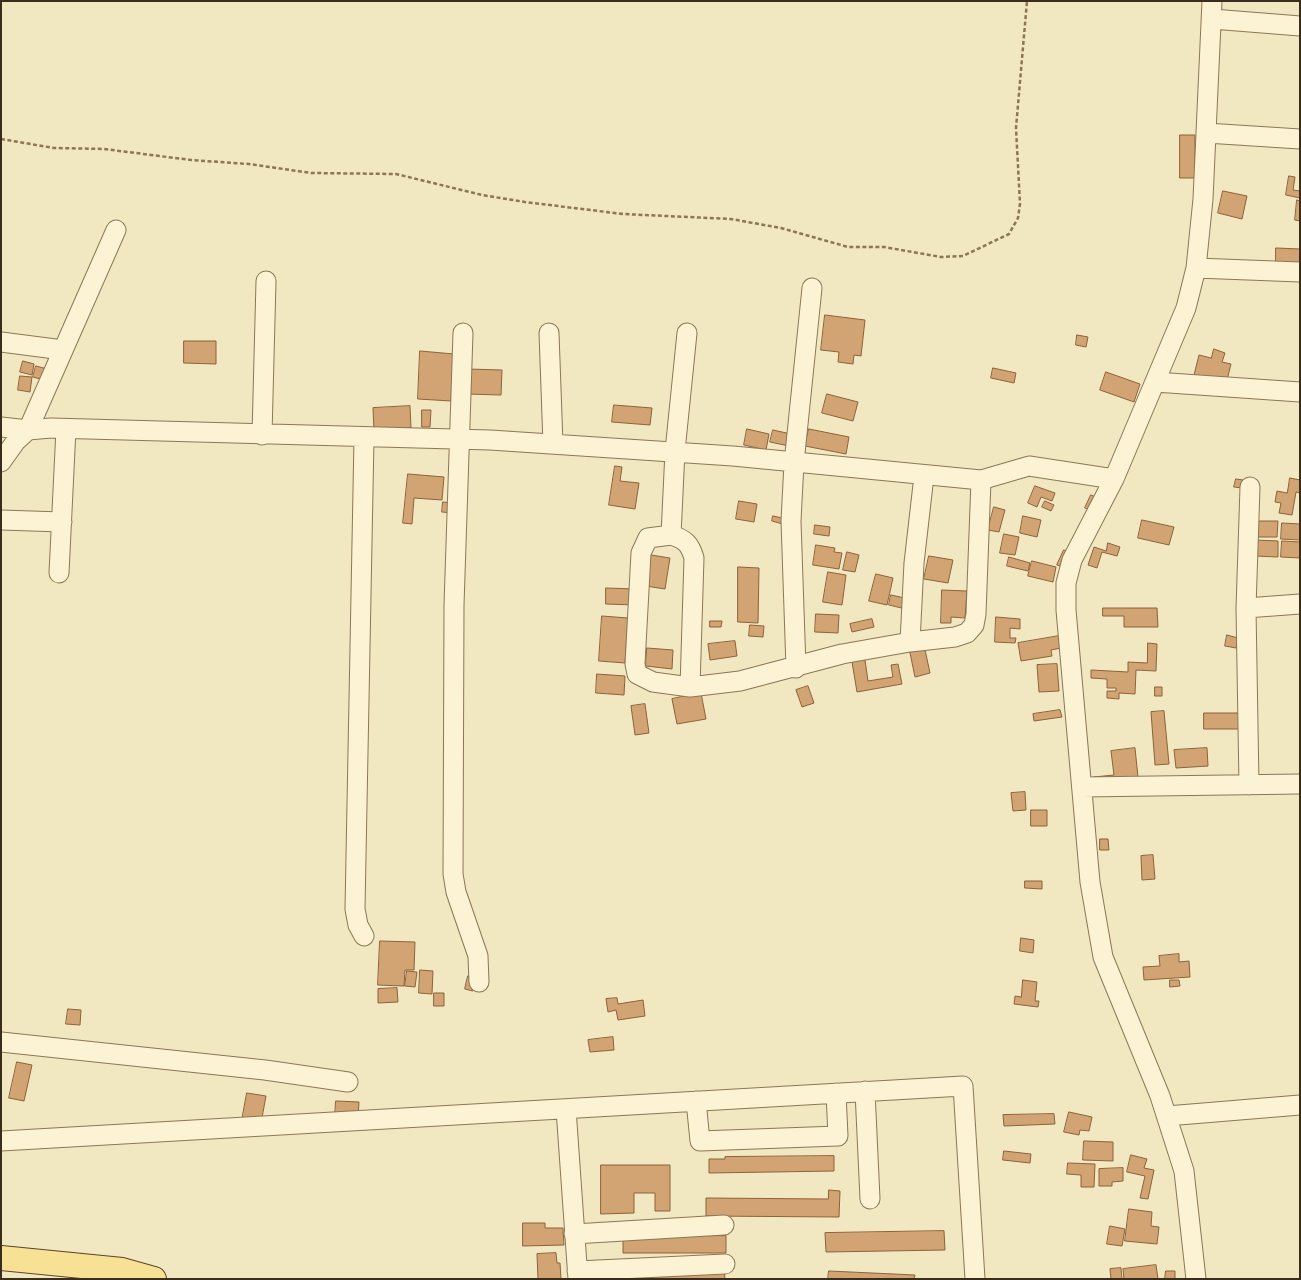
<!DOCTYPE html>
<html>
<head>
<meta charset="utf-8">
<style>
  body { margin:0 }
  #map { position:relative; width:1301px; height:1280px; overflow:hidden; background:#f1e7c0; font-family:"Playfair Display",serif }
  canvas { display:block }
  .frame { position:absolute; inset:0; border:2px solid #3a2d1c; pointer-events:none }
</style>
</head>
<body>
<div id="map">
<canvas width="1301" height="1280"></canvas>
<div class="frame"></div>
</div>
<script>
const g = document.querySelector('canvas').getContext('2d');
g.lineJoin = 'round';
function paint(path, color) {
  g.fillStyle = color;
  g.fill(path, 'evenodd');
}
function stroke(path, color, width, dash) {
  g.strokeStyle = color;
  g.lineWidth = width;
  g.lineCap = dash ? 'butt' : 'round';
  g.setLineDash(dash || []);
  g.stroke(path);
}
const building = new Path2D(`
  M1180 135H1195V178H1180Z
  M1289 176 1295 177 1293 190 1300 191V198L1286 195Z
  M1223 191 1247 196 1242 219 1218 213Z
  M1297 200 1300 201V221L1295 220Z
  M1276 248 1300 249V267L1276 266Z
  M825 315 865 320 861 356 854 355 853 364 838 362 839 352 821 350Z
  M1077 335 1088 337 1086 347 1076 345Z
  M184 341H216V364L184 363Z
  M1214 349 1225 353 1222 362 1231 364 1226 384 1194 375 1199 355 1211 358Z
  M420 351 454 354 451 401 418 399Z
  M23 361 34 364 32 375 20 372Z
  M36 366 47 369 44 380 33 377Z
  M993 368 1016 373 1014 383 991 378Z
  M467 369 502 370 501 395 466 394Z
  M1106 372 1140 384 1134 402 1100 390Z
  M20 376 32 377 30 392 18 390Z
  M827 394 858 402 853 421 822 413Z
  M614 405 652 408 650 425 612 422Z
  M410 406 411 428 374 430 373 408Z
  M422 410H431L430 427H422Z
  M747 429 769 434 766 450 744 445Z
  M809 429 849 437 846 454 805 446Z
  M773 430 791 434 789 446 770 442Z
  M615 466 622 467 620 481 639 483 635 509 609 505Z
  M408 474 444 477 442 500 414 498 412 524 403 523Z
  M1290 478 1300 480V493L1296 492 1292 515 1279 513 1281 503 1275 502 1277 491 1287 493Z
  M1236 479 1243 480 1242 488 1234 487Z
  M1035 486 1055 493 1052 501 1041 497 1037 507 1028 503Z
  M1091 495 1098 498 1092 511 1085 508Z
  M739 501 757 504 754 522 736 519Z
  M1045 501 1054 505 1051 511 1042 507Z
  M443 502 453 503 452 513 442 512Z
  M994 507 1005 510 999 532 988 530Z
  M773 516 787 519 786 525 772 521Z
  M1023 516 1041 520 1037 537 1020 533Z
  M1142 520 1174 527 1169 545 1138 538Z
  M1254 521H1278L1277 537H1254Z
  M1282 523 1300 524V540L1281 539Z
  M815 525 830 527 829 536 814 534Z
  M1004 534 1019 537 1015 555 1000 553Z
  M1255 540 1278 541V557L1255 556Z
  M1282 541 1300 542V558L1281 557Z
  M1108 543 1120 547 1117 556 1102 552 1097 568 1088 565 1094 547 1106 551Z
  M816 545 835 548 834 552 842 553 839 569 813 565Z
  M1064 550 1070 552 1063 567 1057 565Z
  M847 552 859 555 855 572 843 570Z
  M651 555 670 558 665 589 646 586Z
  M929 556 953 560 948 583 924 579Z
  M1009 557 1030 563 1028 571 1007 566Z
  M1032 561 1056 567 1053 582 1028 576Z
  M738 567 759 568 758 623 738 622Z
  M828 572 846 575 842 605 823 602Z
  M876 574 893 578 887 605 869 601Z
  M606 588 636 589 635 605 606 604Z
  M942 590 967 591 965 618 951 617V623H941Z
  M891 595 909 599 906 609 889 605Z
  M1103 608H1157L1158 627H1124V616H1103Z
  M816 614 839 615 838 633 815 632Z
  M602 616 628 618 625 663 599 661Z
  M996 617 1020 619V629L1010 628V638H1016L1015 643 995 642Z
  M872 619 874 627 852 632 850 624Z
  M710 621H722L721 627H710Z
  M750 625 764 626 763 637 749 636Z
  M1227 635 1238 638 1236 648 1225 646Z
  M1059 636 1061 648 1051 650 1052 656 1021 661 1018 643Z
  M735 641 737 656 710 660 708 644Z
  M1148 643 1157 644 1156 671 1136 670 1135 694 1119 693V699L1107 698V691H1116V688H1107V679L1091 678V670L1128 672V662L1147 663Z
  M924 645 930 673 915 677 909 648Z
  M647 648 673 650 672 669 646 666Z
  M865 660 868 681 893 677 891 665 898 664 902 684 857 692 852 662Z
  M1057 664 1059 691 1039 692 1037 665Z
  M597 674 625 676 624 695 596 693Z
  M808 686 814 703 802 707 796 690Z
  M1155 687H1162V696H1155Z
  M701 693 706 719 677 724 672 699Z
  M645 704 649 733 635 735 631 706Z
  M1060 710 1062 717 1034 721 1033 714Z
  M1164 711 1169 764 1155 765 1151 712Z
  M1204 713H1243V729H1204Z
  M1135 748 1138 777 1094 782V777L1114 775 1111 751Z
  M1207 748 1208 766 1176 768 1174 750Z
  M1025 792 1026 810 1013 811 1011 793Z
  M1031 810H1047V826H1031Z
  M1100 839H1108L1109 850H1100Z
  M1153 855 1155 879 1142 880 1141 856Z
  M1025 881H1042V889L1025 888Z
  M1021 938 1034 940 1033 953 1020 951Z
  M380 941 415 942 414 970H405L404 986 378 985Z
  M1179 954V962L1189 961 1190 977 1144 980 1143 967 1160 966 1159 956Z
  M420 970 433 971 432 994 419 993Z
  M407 971 417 972 415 987 405 986Z
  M468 976 476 978 473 991 465 989Z
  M1023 980 1037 982 1035 1001H1039L1038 1007 1014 1004 1015 996 1021 997Z
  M1170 980H1179L1180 986 1170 987Z
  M397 988 398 1002 378 1003V989Z
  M434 993H444V1006H434Z
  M617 998 618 1004 643 1000 645 1016 618 1020 616 1010 608 1012 606 999Z
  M68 1009 81 1010 80 1025 66 1024Z
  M613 1037 614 1050 590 1052 588 1040Z
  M17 1062 32 1065 24 1101 9 1098Z
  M247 1093 266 1096 261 1123 242 1120Z
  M336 1101 359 1102 358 1118 335 1116Z
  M1069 1112 1092 1117 1089 1131 1080 1130 1079 1135 1064 1132Z
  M1054 1114 1055 1124 1004 1126 1003 1115Z
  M1084 1141 1113 1142V1161L1083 1160Z
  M1004 1151 1031 1154 1030 1163 1003 1160Z
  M1131 1155 1147 1159 1144 1168 1154 1170 1148 1199 1140 1198 1145 1176 1127 1172Z
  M834 1156V1171L709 1173V1159H725V1157Z
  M1068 1163 1095 1164 1094 1187H1081V1175L1067 1174Z
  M601 1165H670V1211H655V1193H634V1213L601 1214Z
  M1123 1168V1181L1112 1182V1186H1099V1169Z
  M829 1190 840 1191 839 1217 706 1216V1198L828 1199Z
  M1129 1209 1152 1212 1151 1226 1159 1227 1157 1244 1125 1241Z
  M523 1223H545V1228H563L564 1245 523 1246Z
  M1110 1226 1125 1229 1122 1246 1107 1244Z
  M944 1231 945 1250 826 1252 825 1233Z
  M726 1236V1253H623V1237Z
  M556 1253 557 1263H560L561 1279H538L537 1254Z
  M1156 1265 1158 1279H1124L1123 1269Z
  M1121 1268 1122 1279H1111L1110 1269Z
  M724 1270 725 1279H623V1274Z
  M829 1271 915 1275 914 1279H828Z
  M1166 1271H1175V1279H1165Z`);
const path = new Path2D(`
  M1 139 54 148 104 149 191 160 249 164 311 173 396 174 482 195 525 202 623 214 731 219 781 228 848 247H884L941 257 963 256 1009 234 1018 218 1020 204 1016 128 1027 1`);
const minor = new Path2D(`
  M1212 19 1300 26
  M1206 133 1300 139
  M1196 268 1300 272
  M463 333 454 605 453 874 456 892 478 956 479 982
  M549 333 553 444
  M687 333 675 451 671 535C685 539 690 544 694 558L690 687
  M1 342 63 350
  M1155 382 1300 392
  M1 427 28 430 51 428 490 440 733 456 981 480 1029 466 1114 479
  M262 435 266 281
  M364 438 355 909 358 925 364 936
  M1 462 16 441 28 430 116 230
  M1 520 62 522
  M671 535 648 538 641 553 635 664 637 674 653 682 690 687 740 681 842 654 910 642 955 637 967 633 974 625 976 614 981 480
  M59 573 66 429
  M1246 608 1300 604
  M910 642 914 563 924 476
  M796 668 791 521 794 463 812 288
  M1249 785 1246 608 1250 487
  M1082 787 1300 784
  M1 1042 265 1070 348 1082
  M865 1091 870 1199
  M696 1101 700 1141 838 1136 836 1093
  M566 1109 578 1279
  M1167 1116 1300 1105
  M1 1141 963 1086 975 1279
  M574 1234 724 1225
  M577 1271 725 1264
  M1196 1279 1184 1171 1160 1096 1103 957 1090 882 1066 610V583L1072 560 1114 479 1186 308 1196 268 1203 199 1212 1`);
const major = new Path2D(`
  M1 1258 122 1270 154 1279`);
paint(building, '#d2a373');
stroke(building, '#8c623a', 1);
stroke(minor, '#8b7756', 21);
stroke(major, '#59442b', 26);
stroke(path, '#8b7756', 2.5, [4, 2.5]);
stroke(minor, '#fbf3d4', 19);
stroke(major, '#f7e194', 24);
</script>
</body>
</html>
